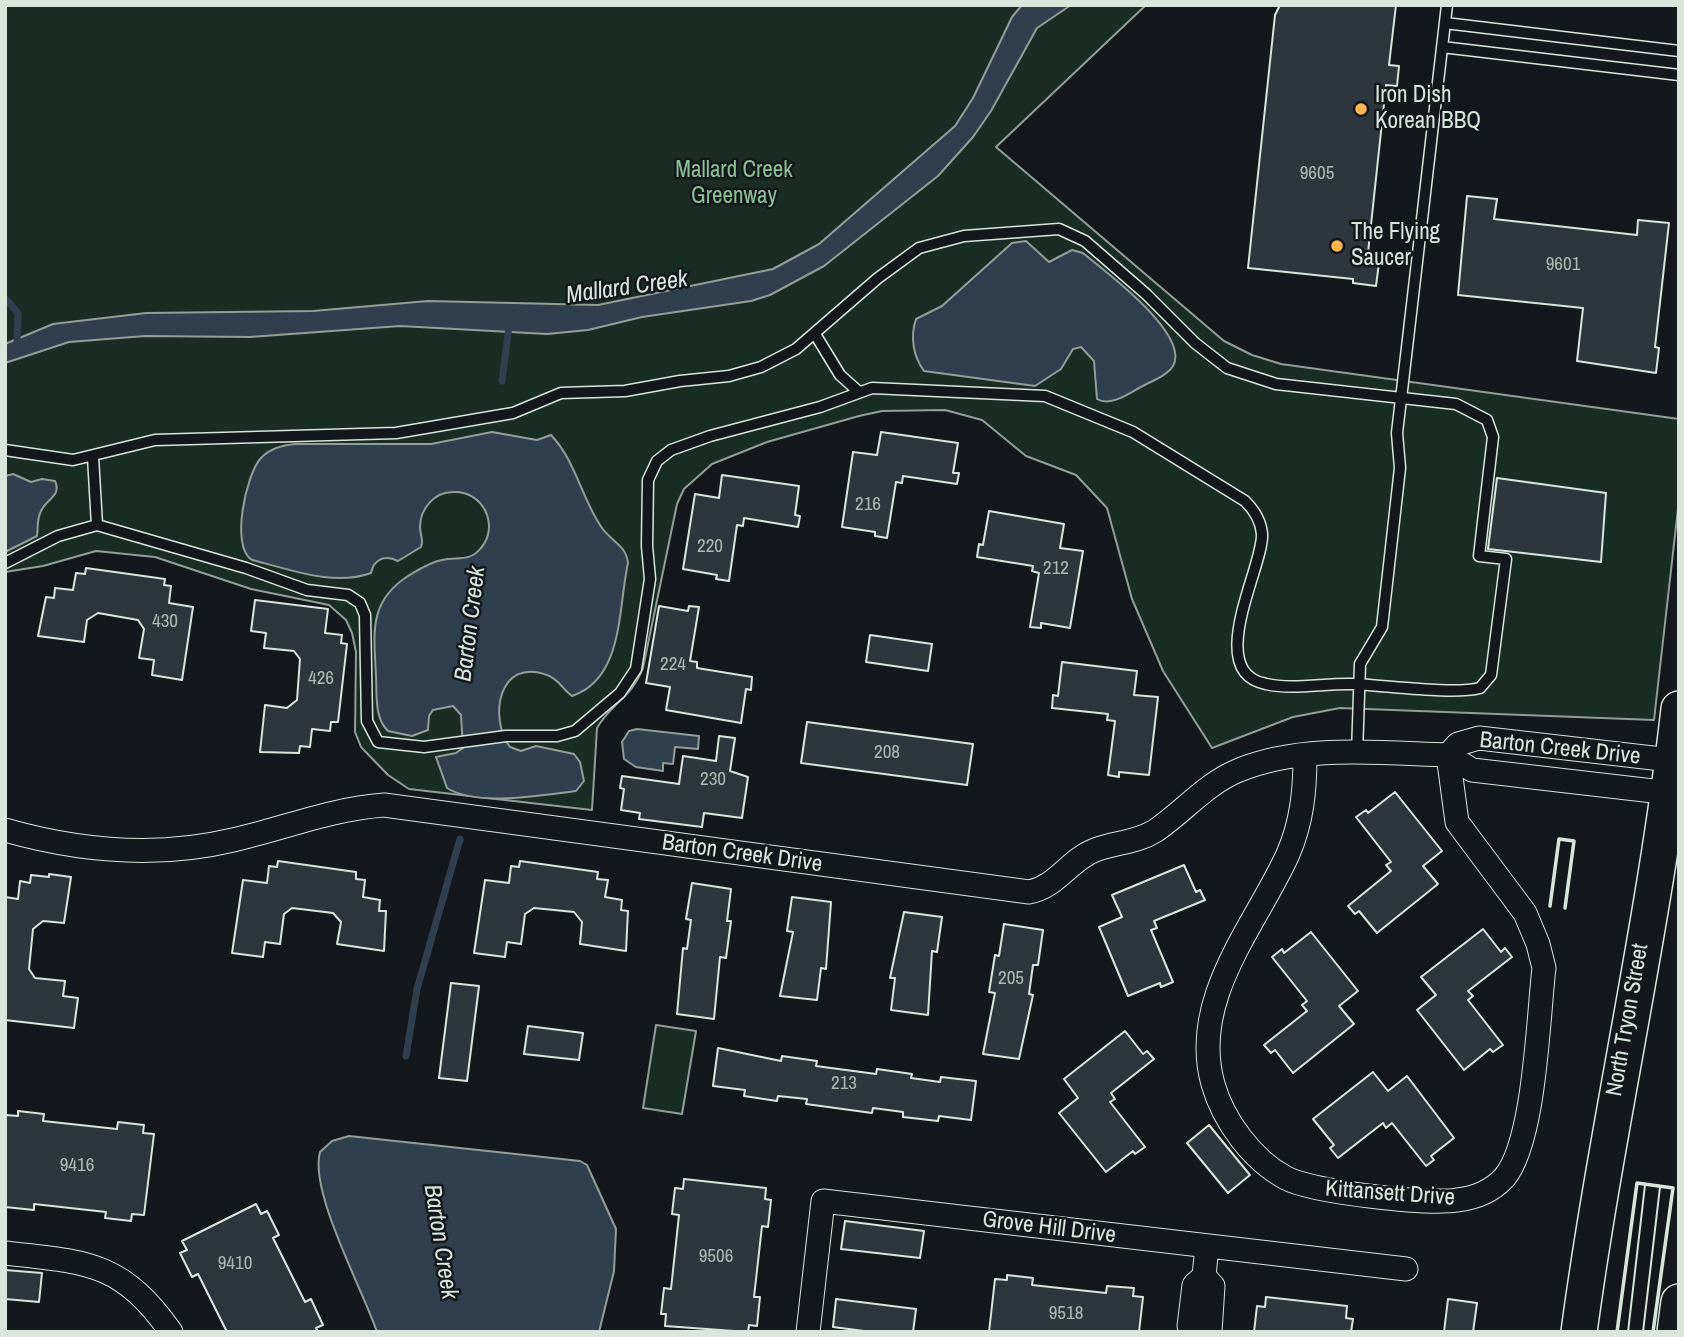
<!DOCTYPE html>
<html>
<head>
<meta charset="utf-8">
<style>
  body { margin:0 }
  #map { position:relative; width:1684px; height:1337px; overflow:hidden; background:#14181c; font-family:"Archivo Narrow",sans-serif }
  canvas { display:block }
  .frame { position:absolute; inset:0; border:7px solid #d8e6dc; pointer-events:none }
</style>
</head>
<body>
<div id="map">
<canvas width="1684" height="1337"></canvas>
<div class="frame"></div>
</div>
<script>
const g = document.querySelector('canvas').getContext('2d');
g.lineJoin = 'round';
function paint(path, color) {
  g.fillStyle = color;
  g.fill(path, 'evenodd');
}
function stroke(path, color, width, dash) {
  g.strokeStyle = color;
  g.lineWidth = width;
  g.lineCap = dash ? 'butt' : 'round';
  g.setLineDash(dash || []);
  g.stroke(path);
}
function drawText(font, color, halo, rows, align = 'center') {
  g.font = font + ' "Archivo Narrow",sans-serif';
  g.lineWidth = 5;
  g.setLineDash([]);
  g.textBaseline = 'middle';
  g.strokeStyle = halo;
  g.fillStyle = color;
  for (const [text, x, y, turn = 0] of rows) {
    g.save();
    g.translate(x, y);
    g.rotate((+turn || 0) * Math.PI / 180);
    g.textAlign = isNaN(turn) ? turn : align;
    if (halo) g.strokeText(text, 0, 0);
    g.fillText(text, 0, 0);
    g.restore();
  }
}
const green = new Path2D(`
  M5 5H1146L996 147 1224 341 1252 355 1281 364 1679 419V500L1654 720 1340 708 1293 717 1212 748 1163 671 1132 599 1107 508 1076 475 1026 456 982 420 945 410 882 411 859 416 767 442 712 464 684 489 677 504 643 668C631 699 612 702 597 728L592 810 409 789 388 775 361 747 355 732 356 652 352 633 346 620 329 605 251 589 155 557 96 551 43 566 5 572Z
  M656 1025 696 1031 682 1114 643 1108Z`);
const water = new Path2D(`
  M1022 5H1071L1037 28 991 111 973 137 938 176 824 266 770 295 751 301 642 317 588 330 547 334 400 326 250 337 145 336 69 342 5 363V344L53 324 146 313 313 311 428 301 598 305 773 269 819 244 955 126 973 98 1012 17Z
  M1026 241 1049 262 1072 250 1083 253C1104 271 1191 334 1173 366 1167 376 1151 381 1141 387 1129 393 1111 407 1097 399L1094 361 1081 347 1073 349 1061 369 1035 386 924 371C913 356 910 337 916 319L942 306 1012 243Z
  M492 432 537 440 551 435C576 461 582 500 602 528 612 542 626 545 628 563 618 607 624 679 572 696 562 689 559 679 547 675 499 657 488 717 510 747L521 751 536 746 574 754 580 762 584 781 576 791C543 795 477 807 447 788L436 757 456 753 463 748 461 715 453 706 433 710 429 716 428 730 412 736 388 731C374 718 377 693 376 676 374 633 368 602 408 576 418 570 430 562 442 560 457 556 469 563 481 548 500 526 483 490 453 492 435 492 420 508 420 527 420 535 424 540 421 547L398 561C386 555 374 558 371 573 333 587 290 569 252 560 230 547 246 474 261 458 270 448 283 445 296 444H431Z
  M13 474 31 482 42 479 55 481C62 496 46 499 41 511 37 518 38 528 37 536L5 552V476Z
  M637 729 699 736 698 749 675 747 673 764 663 763V771L636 767 624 759 622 742 629 731Z
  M349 1136 580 1161 587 1165 616 1229 614 1271 599 1332H377C363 1290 309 1192 320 1152L332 1141Z`);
const stream = new Path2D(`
  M5 298 18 313 17 345
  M502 381 509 326
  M406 1056 417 989 460 839`);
const building = new Path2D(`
  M1280 5H1396L1389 65 1399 66 1397 86 1386 85 1367 262 1379 263 1376 286 1353 283V279L1248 268 1275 15Z
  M1467 196 1497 199 1494 219 1637 235 1638 220 1669 223 1655 347 1659 348 1656 373 1577 361 1583 308 1458 295Z
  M881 432 958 443 953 473H959L957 484 903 476 902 483 896 482 887 538 875 536V532L842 527 853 452 877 455Z
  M722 475 799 486 795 515 800 516 798 527 744 518 743 526 737 525 729 581 716 579 717 575 683 569 695 494 719 498Z
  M1497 478 1606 493 1601 562 1488 549Z
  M989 511 1064 524 1060 548 1083 551 1070 628 1041 623V628L1030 627 1039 573 1032 571 1033 566 977 557 979 544 983 545Z
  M86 568 165 579 164 585 171 586 169 603 193 607 182 680 152 675 154 660 139 658 144 629 138 620 98 613 87 620 84 642 38 636 46 597 54 598 55 588 73 590 76 573 85 574Z
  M255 600 328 609 325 633 342 635 341 643 347 644 338 722H331L330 731 312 729 310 747 300 746 299 753 260 752 265 705 287 708 297 700 300 659 294 651 264 648 266 633 251 631Z
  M659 606 688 611 689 606 699 607 690 661 697 662V668L752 677 751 690 746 689 741 723 666 710 670 687 646 683Z
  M870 635 932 644 928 671 866 662Z
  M1062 662 1137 671 1134 695 1158 697 1149 775 1119 772V777L1108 775 1115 721 1107 720 1108 714 1052 708 1053 695 1058 696Z
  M807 722 973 744 967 785 801 763Z
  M719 736 735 738 730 771 748 777 742 818 704 813 702 827 639 819 640 813 621 810 624 789 620 788 622 776 679 784 683 756 716 761Z
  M1395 792 1442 851 1423 866 1438 884 1377 933 1359 911 1355 914 1348 906 1391 871 1386 865 1391 862 1356 817 1366 810 1368 813Z
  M278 861 356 872V879L365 880 363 897 380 900 379 911H386L384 951 337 944 341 922 333 913 292 908 284 914 280 944 265 942 263 957 232 953 243 880 267 883 269 866 277 867Z
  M520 861 598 872 597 879 608 880 605 897 622 900 621 910 628 911 626 951 580 944 582 922 574 912 534 908 525 914 521 944 507 942 505 957 474 953 485 880 509 883 511 866 519 867Z
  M1184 865 1196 892 1200 890 1205 900 1154 921 1157 928 1151 930 1173 982 1161 987 1160 983 1128 996 1099 927 1122 917 1112 895Z
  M49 874 71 877 64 923 43 921 33 929 29 969 35 978 65 981 63 996 78 998 74 1028 5 1020V897L18 899 20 881 30 883 31 875 49 877Z
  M692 883 731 889 727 921H731L726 958 720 957 714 1019 677 1014 683 948 687 949 691 920 686 919Z
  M792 897 831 902 826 969 821 968 817 1000 780 996 793 932 787 931Z
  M904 912 942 917 937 952 932 951 928 1015 891 1010 895 978H890Z
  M1004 924 1043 930 1038 965H1033L1029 994 1033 995 1019 1059 983 1054 995 993 989 992 995 955 999 956Z
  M1483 929 1501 952 1505 948 1512 957 1468 991 1473 996 1468 1000 1503 1045 1493 1052 1490 1049 1464 1070 1417 1010 1436 995 1421 977Z
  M1311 932 1358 991 1339 1006 1354 1024 1293 1073 1275 1050 1271 1053 1264 1045 1307 1011 1302 1005 1307 1001 1272 957 1282 949 1284 953Z
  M451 983 479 986 467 1081 439 1078Z
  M528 1026 583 1033 579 1060 524 1054Z
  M1125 1031 1143 1054 1147 1051 1154 1059 1111 1093 1115 1099 1110 1102 1145 1147 1135 1154 1133 1151 1106 1172 1059 1113 1078 1098 1064 1079Z
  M718 1048 781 1061 782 1056 817 1061 816 1066 876 1074 877 1069 912 1074 911 1078 940 1082 941 1077 976 1081 971 1120 939 1116 938 1121 903 1117V1112L873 1108 872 1113 806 1104 807 1099 778 1096 777 1101 744 1096 745 1090 713 1086Z
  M1373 1072 1388 1091 1407 1076 1454 1138 1431 1156 1434 1160 1426 1166 1392 1123 1386 1128 1383 1123 1338 1158 1330 1148 1334 1145 1313 1119Z
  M18 1111 44 1114 43 1121 117 1129 118 1122 144 1125 143 1133 154 1134 144 1215 132 1214 131 1221 105 1218 106 1212 34 1204V1210L5 1207 6 1115 18 1116Z
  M1209 1125 1250 1175 1228 1193 1187 1143Z
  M684 1179 766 1188 765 1199 771 1200 768 1227 762 1226 754 1297H760L757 1326 749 1325 748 1332 665 1326 666 1314H661L664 1288 671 1289 679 1215 672 1214 675 1188 683 1189Z
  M256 1204 261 1214 267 1211 279 1235 273 1238 305 1302 311 1299 323 1325 316 1328 318 1332H227L198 1274 192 1277 180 1253 187 1250 182 1241Z
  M845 1221 924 1231 920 1258 841 1249Z
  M5 1270 42 1273 39 1302 5 1299Z
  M1007 1275 1033 1278 1032 1285 1106 1293 1107 1286 1134 1288 1133 1296 1143 1297 1139 1332H989L995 1279 1007 1280Z
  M1266 1297 1347 1306 1346 1318 1353 1319 1351 1332H1254L1257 1306 1265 1307Z
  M836 1299 916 1309 913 1332H872L833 1327Z
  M1448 1299 1477 1303 1473 1332H1444Z`);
const service = new Path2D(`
  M1445 23 1679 51
  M1442 47 1679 75
  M815 334 840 375 859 392
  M5 450 73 460 155 440 396 433 513 413 561 393 625 391 680 381 729 376 761 367 796 349 878 278 919 248 964 236 1059 229 1085 241 1146 294 1195 343 1227 368 1276 384 1456 404 1487 420 1493 437 1479 556 1506 559 1491 675 1480 688C1452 695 1385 685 1352 684 1325 683 1293 690 1266 684 1203 672 1264 566 1262 534 1261 521 1254 510 1245 501L1133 432 1045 396 872 388 820 407 710 436 671 450 657 461 648 480 647 546 650 579 636 669 620 693 575 731 557 736H506L424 747 378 742 367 721 365 615 360 603 348 595 307 590 246 568 97 525 58 536 5 563
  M93 457 97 525
  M1357 754 1360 664 1382 627 1400 468 1397 433 1447 5`);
const minor = new Path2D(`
  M1679 761 1479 738 1458 744 1448 755 1472 770 1679 794
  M5 830C79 851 158 858 233 840 285 828 331 809 384 805L1029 892C1057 887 1069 860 1095 850 1115 842 1136 843 1155 831 1183 812 1206 784 1237 771 1301 744 1380 753 1448 755L1457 822 1525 913 1538 944 1544 968C1538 1018 1535 1142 1504 1178 1491 1192 1475 1198 1457 1200 1427 1205 1312 1192 1286 1178 1252 1160 1223 1120 1213 1084 1189 999 1256 925 1288 854 1302 822 1305 790 1305 756
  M5 1253C86 1262 121 1261 171 1332
  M1204 1276 1213 1286 1210 1332
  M808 1332 823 1201 1406 1269
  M1192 1332 1189 1326 1194 1285 1204 1276 1207 1246`);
const primary = new Path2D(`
  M1579 1332C1607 1124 1656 917 1679 709
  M1675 1332 1679 1302`);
const tram = new Path2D(`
  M1628 1332 1645 1185
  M1643 1332 1660 1187`);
const wall = new Path2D(`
  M1550 906 1559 839 1574 841 1565 908
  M1617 1332 1637 1183 1673 1188 1653 1332`);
const markers = [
  [1361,109,7,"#ffb74d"],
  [1337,246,7,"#ffb74d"]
];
const numberNames = [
  ["9605",1317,174],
  ["9601",1563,265],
  ["216",868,505],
  ["220",710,547],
  ["212",1056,569],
  ["430",165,622],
  ["224",673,665],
  ["426",321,679],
  ["208",887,753],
  ["230",713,780],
  ["205",1011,979],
  ["213",844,1084],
  ["9416",77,1166],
  ["9506",716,1257],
  ["9410",235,1264],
  ["9518",1066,1314]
];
const poiNames = [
  ["Iron Dish",1375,96],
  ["Korean BBQ",1375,122],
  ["The Flying",1351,233],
  ["Saucer",1351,259]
];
const parkNames = [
  ["Mallard Creek",734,171],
  ["Greenway",734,197]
];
const streetNames = [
  ["Barton Creek Drive",1560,749,6],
  ["Barton Creek Drive",742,854,8],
  ["North Tryon Street",1628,1020,-80],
  ["Kittansett Drive",1390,1194,4],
  ["Grove Hill Drive",1049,1228,7]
];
const waterNames = [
  ["Mallard Creek",627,288,-8],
  ["Barton Creek",471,624,-83],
  ["Barton Creek",440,1242,81]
];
paint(green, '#1a2d24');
stroke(green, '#939e99', 2);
paint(water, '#2f3f4d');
stroke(water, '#939e99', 2);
stroke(stream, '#2f3f4d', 7);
paint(building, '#2c363c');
stroke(building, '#d8e6dc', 2);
stroke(service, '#d8e6dc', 13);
stroke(minor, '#d8e6dc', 25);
stroke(primary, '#d8e6dc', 38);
stroke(service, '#14181c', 10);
stroke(minor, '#14181c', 23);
stroke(primary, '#14181c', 35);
stroke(tram, '#d8e6dc', 2);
stroke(wall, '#d8e6dc', 3.5);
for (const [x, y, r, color] of markers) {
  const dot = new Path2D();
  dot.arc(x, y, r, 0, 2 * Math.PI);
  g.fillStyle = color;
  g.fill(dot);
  stroke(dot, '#14181c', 2.5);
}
drawText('19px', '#adbab4', null, numberNames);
drawText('23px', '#d8e6dc', '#14181c', poiNames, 'left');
drawText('23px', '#8ac095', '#14181c', parkNames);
drawText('23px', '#d8e6dc', '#14181c', streetNames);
drawText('italic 24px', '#d8e6dc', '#14181c', waterNames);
</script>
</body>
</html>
